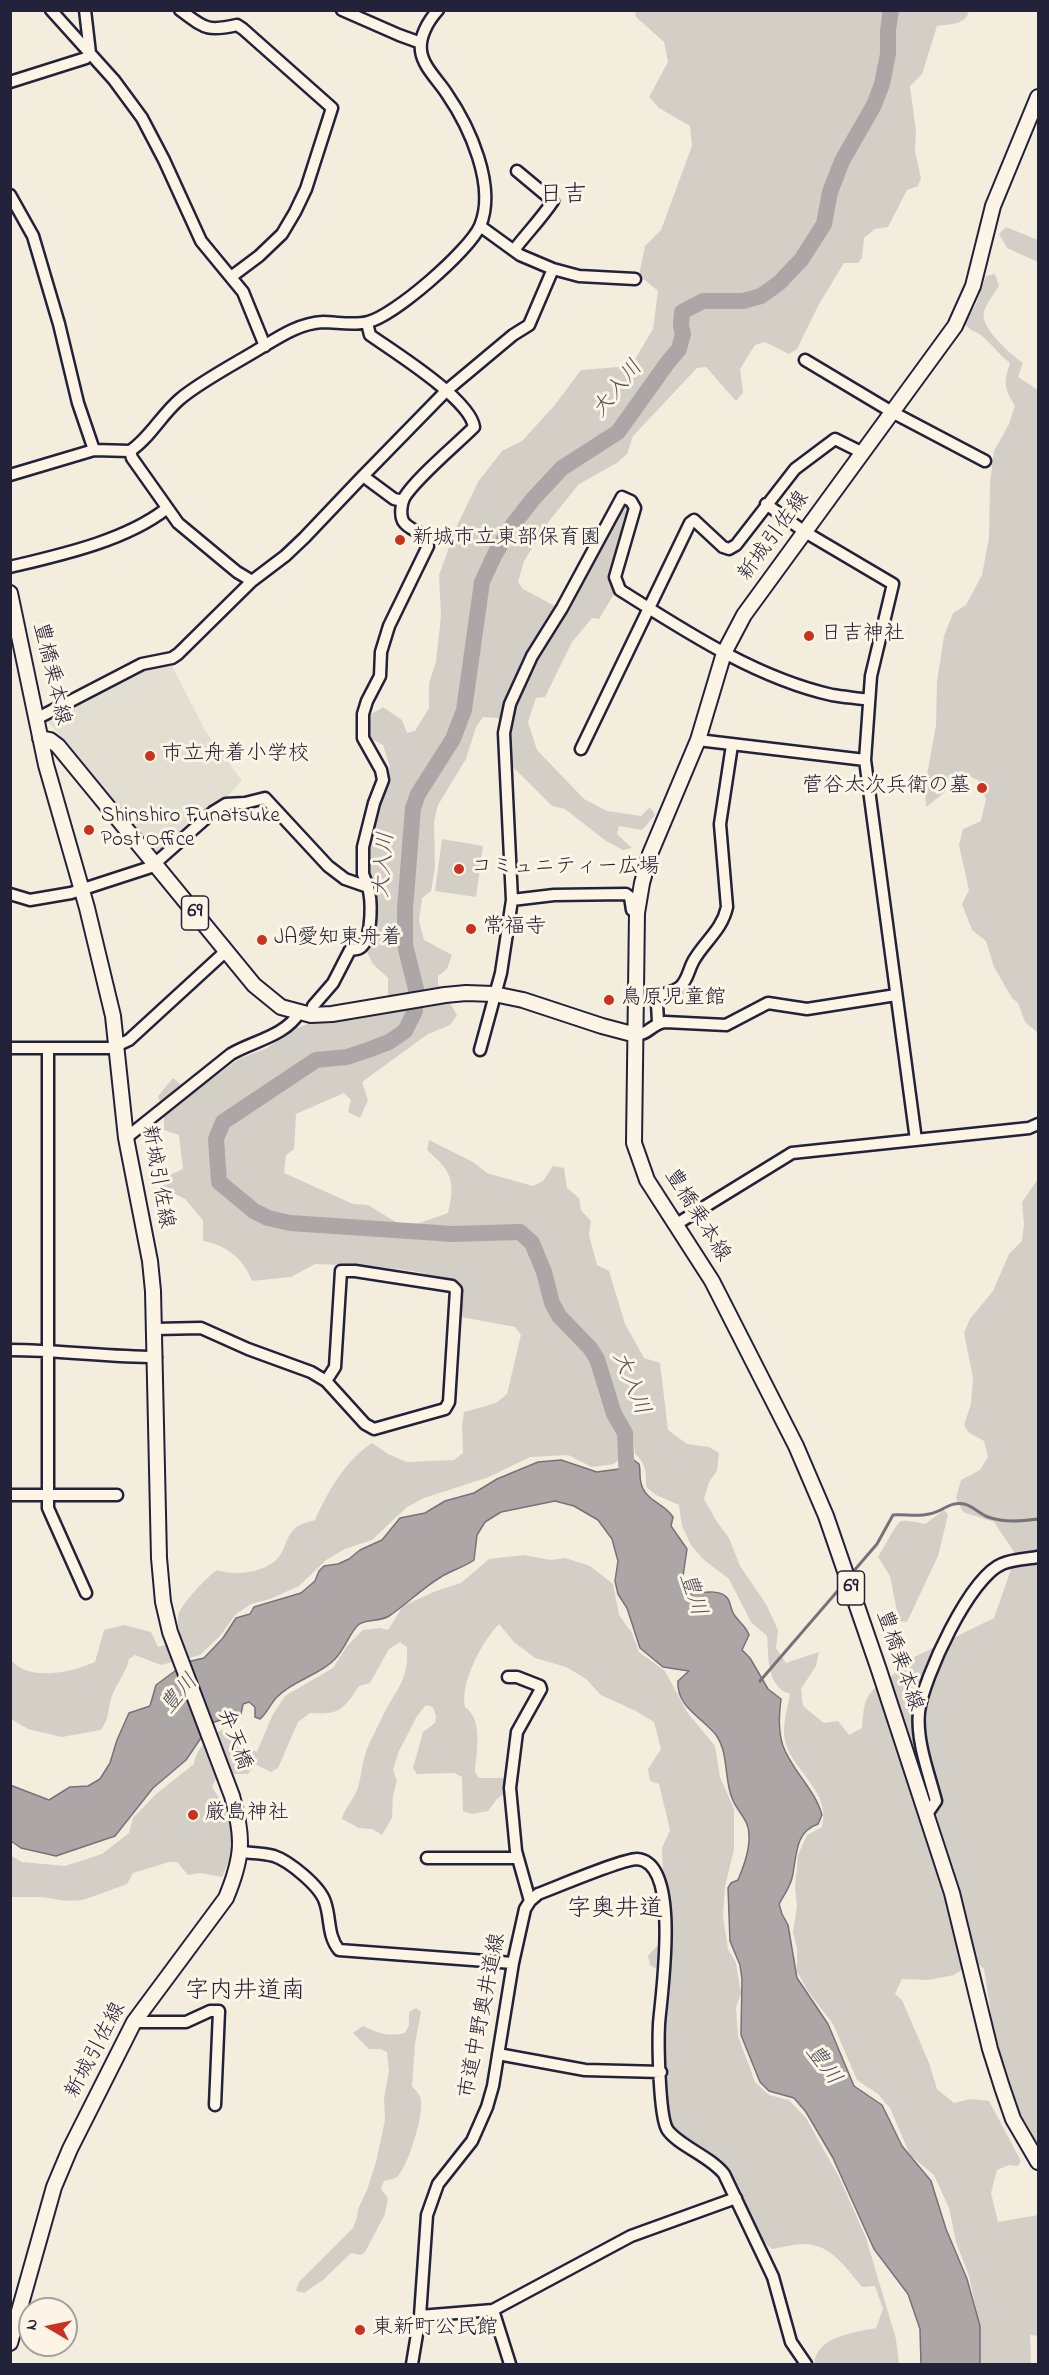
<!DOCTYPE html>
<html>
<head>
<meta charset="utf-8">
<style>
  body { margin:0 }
  #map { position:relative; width:1049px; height:2375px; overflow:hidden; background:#f3edde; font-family:"Indie Flower",sans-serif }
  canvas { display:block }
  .frame { position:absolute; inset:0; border:12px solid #22223b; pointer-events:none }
  .north { position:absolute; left:18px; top:2297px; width:60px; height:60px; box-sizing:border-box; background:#fcf5e5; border:2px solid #a5a1a1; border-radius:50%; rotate:279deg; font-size:16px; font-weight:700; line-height:24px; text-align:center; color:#22223b }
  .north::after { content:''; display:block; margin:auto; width:21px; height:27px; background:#c8321e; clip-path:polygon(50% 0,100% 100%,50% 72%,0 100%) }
</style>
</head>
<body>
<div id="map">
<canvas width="1049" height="2375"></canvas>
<div class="frame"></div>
<div class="north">N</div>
</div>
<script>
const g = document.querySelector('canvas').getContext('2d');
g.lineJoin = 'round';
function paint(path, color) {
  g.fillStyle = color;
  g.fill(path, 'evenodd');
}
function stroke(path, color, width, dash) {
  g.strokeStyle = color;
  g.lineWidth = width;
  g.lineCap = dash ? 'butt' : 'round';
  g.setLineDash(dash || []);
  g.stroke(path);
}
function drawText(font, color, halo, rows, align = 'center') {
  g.font = font + ' "Indie Flower","Klee One",sans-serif';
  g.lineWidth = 6;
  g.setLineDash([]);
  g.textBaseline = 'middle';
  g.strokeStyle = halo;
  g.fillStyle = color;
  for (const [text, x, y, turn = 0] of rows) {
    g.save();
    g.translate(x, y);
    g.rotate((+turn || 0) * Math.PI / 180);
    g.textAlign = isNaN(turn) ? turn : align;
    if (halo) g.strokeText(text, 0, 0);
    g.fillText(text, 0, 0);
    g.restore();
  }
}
const built = new Path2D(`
  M165 663 172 666 205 730 242 781 222 802 158 855 46 719 145 668Z`);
const green = new Path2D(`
  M635 11H969C966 25 950 24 937 26L922 74 910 86 916 132 915 151 921 178 918 186 907 190 888 227 875 229 864 238 862 258 858 263H844L818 306 797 349 789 354 765 342 755 345 740 369 743 393 736 401 706 367 697 368 633 436 627 454 617 463 579 484 549 521 524 561 518 582 523 589 555 606 570 605C590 573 601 535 625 505L630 508C622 535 607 566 614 594L599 619 592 618 572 642 545 697 536 698 528 722 537 750 584 799 607 811 641 816 650 807 655 815 642 830 619 826 617 834 632 848 623 850 606 841 565 809 552 806 512 766 508 725 497 718 483 717 476 727 466 759 438 805 434 821 435 867 431 891 422 898 419 921 424 940 452 955 447 969 438 976V984L457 1015 450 1025 428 1034 362 1082 368 1100 360 1118 348 1112 351 1100 344 1093 296 1114 294 1149 286 1155 284 1173 353 1204 368 1205 399 1224 411 1226 448 1213C456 1180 451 1171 427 1150L429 1140 473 1162 487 1173 533 1186 543 1181 553 1166 564 1168 567 1188 579 1198 581 1210 591 1221 589 1235 597 1265 609 1271 625 1324 644 1358 660 1363 668 1430 687 1444 709 1447 719 1453 717 1471 709 1482 704 1499 717 1522 729 1538 740 1566 766 1604 778 1630 776 1648 786 1663 819 1652 816 1666 801 1689 803 1706 824 1723 838 1721 849 1735 862 1728C863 1716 863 1700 872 1691 886 1678 889 1684 900 1664L994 1618 1016 1555 994 1522 963 1512 956 1498 961 1480 980 1470 988 1457 984 1441 968 1432 964 1425 971 1404 973 1378 964 1333 970 1319 993 1291 1009 1254 1022 1241 1024 1224 1022 1202 1038 1179V2144L1019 2111 1008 2082 993 2027 984 1969 975 1961 954 1975 928 1980 902 1979 895 1994 902 2000 929 2063 937 2089 954 2103 970 2099 989 2101 1021 2161 1018 2166 1009 2165 997 2170 991 2193 998 2222 1038 2215V2336L1030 2335 1031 2364H980V2326L969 2276 956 2242 949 2208 934 2175 910 2155 890 2108 878 2094 857 2080 833 2024 807 1990 797 1971V1949L793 1932 797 1906 795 1888 798 1855 807 1835 822 1827C833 1788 784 1768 784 1731 784 1719 788 1706 790 1694 766 1686 769 1659 767 1636L751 1622 729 1579 704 1560 691 1545 682 1526 679 1505 656 1495 646 1487C646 1473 647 1464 635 1454L633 1437 621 1442V1457L614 1464 592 1467 568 1455 530 1457 489 1477 424 1498 407 1507 372 1540 345 1549 326 1560 299 1586 270 1599 251 1604 236 1614 220 1636 200 1655 161 1665 135 1655 129 1659C126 1674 115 1685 111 1699 107 1714 110 1716 101 1730L62 1737 28 1729 11 1719 10 1658C26 1683 73 1672 95 1662L104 1630 124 1625 151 1632 158 1647 181 1641C180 1633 176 1621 179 1613 184 1601 207 1577 217 1570 234 1576 265 1573 278 1558 285 1550 286 1537 294 1529 299 1524 309 1522 315 1520 328 1491 345 1461 372 1443L388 1454 407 1462 454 1460 463 1453 462 1426 464 1412 496 1403 507 1394 521 1335 515 1327 461 1317V1295L454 1281 419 1272 372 1266 315 1264 291 1277 252 1281C244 1259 226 1245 203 1241V1220L185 1199 164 1188 163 1178 183 1169 179 1135 164 1130V1114L158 1096 173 1078 192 1093 239 1059 267 1048 290 1031 310 1023 388 1013V978L373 964 367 952 372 937 366 885V852L374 805 386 782 390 767 383 745 370 738 368 716 383 707 402 720 407 733 415 731 429 708V683L436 662 441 616 439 575 456 528 478 482 502 451 522 441 554 406 581 370 631 366 653 329 658 291 639 275 645 246 661 230 692 146 690 126 659 108 649 97 668 62 664 42 636 17Z
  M1006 227 1038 240V262L1007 248 999 234Z
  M995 274 999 286C994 294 987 303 984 311 979 328 1011 354 1023 363L1018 377 1038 390V1033L1025 1022 1018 1003 1012 998 994 967 986 941 972 930 962 904 969 890 959 845 963 829 981 821 986 799 978 780 960 772 950 776 945 792 926 807 925 786 936 725 937 682 944 636 953 613 966 605 982 575 989 538 990 483 994 451 1009 424 1015 406C1004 387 1003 384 1010 363 999 355 991 343 981 335 975 331 970 331 965 324L977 302 986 276Z
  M442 839 483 846 476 897 435 891Z
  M944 1510 948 1515 938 1556 907 1622 899 1621 890 1576 878 1557C882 1551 897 1522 901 1521 908 1520 919 1523 925 1524Z
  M524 1555 550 1560 565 1558 590 1566 613 1584 619 1615 632 1633 639 1652 665 1671 687 1712 715 1746 720 1777 734 1809V1850L725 1886 723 1916 728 1949 736 1963 741 1993 736 2008 738 2036 755 2082 769 2095 789 2100 806 2118 839 2177 866 2238 896 2339 899 2364H814C817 2336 853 2333 876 2328L883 2309 875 2286 862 2287C847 2269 831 2245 806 2244 795 2244 783 2247 772 2249L763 2241 737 2188 716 2161 676 2131 669 2117 664 2076V2013L670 1992 666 1974 650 1965 648 1956 657 1946 669 1941V1904L663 1874 662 1848 670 1830 659 1784 650 1781 648 1769 661 1749 654 1722 636 1711 601 1695 585 1678 566 1667 535 1658 514 1642 499 1624C482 1641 460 1683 465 1707 484 1721 476 1751 475 1772L479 1778H504V1794L497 1799 488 1811 472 1814 463 1811 462 1777 454 1773 417 1774 413 1768 423 1732 435 1723 436 1716 433 1707 426 1705 417 1716 399 1751 393 1770 397 1781 393 1795 392 1818 382 1835 372 1829 359 1828 342 1819C345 1807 353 1801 357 1790 361 1780 361 1769 364 1759 367 1746 375 1732 381 1720 394 1690 409 1684 407 1647L400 1642 389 1649 370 1683 359 1686C343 1710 340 1715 310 1713L298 1722 278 1768 271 1772 255 1764 248 1774H234L228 1768 217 1776 212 1787C236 1823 241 1837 222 1877L200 1873 188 1875 177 1862H169L133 1873 127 1884 83 1900 67 1901 42 1897H11L10 1855 22 1862 65 1866 102 1854 129 1833 133 1818 156 1794 194 1764C197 1747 207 1740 221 1730L236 1735 244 1746 257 1752 272 1716 285 1696 333 1668 347 1646 363 1630 380 1628 388 1630 403 1606 436 1591 461 1583 489 1559Z
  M416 2008 421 2012 415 2043 412 2086C414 2089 419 2093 420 2097 426 2110 408 2167 397 2177 394 2179 388 2180 384 2181L381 2189 388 2198 385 2214 365 2252 361 2255 351 2253 323 2280 304 2293 296 2291 299 2282 353 2228 357 2217 358 2209 367 2190 376 2162 385 2120 384 2098 389 2071 387 2052 380 2049H369L353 2033 363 2026C378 2033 388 2037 405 2033L409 2025V2012Z`);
const water = new Path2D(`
  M631 1458 639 1464C641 1471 639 1477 641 1483 645 1501 664 1503 673 1517L671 1526 687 1549 682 1583 692 1594C702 1593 721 1588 728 1599 731 1604 731 1611 735 1616 740 1623 746 1626 749 1635L742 1650 750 1658 768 1689 781 1699C779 1715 778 1730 783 1746 792 1771 815 1789 822 1815L818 1824C794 1832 797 1857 792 1878 790 1887 784 1895 779 1904L782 1914 788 1925 797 1978 828 2024 854 2086 882 2105 902 2146 931 2181 946 2229 967 2279 980 2326V2364H921L920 2329 908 2294 874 2249 833 2158 806 2112 794 2098 769 2091 760 2082 741 2035 742 1979 740 1965 730 1941 728 1888 731 1883 738 1880C744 1866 750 1850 749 1835 749 1819 737 1812 732 1798 724 1779 729 1753 716 1735 703 1718 676 1707 678 1681L689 1671 663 1667 640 1648 627 1608 618 1594 615 1581 618 1561 612 1539 598 1520 574 1506 555 1501 501 1512 485 1522 477 1535 474 1560C463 1568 451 1570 441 1577 422 1588 406 1605 389 1616 380 1622 364 1619 358 1625 349 1634 345 1649 335 1659 319 1676 293 1680 277 1697 270 1704 268 1712 260 1719L255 1717V1707L249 1702 243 1704 241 1714 236 1718H228L211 1723 186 1760 153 1788 115 1836 56 1856 21 1848 11 1841 10 1785 49 1800 70 1787 88 1786 100 1779 110 1763 117 1740 129 1713 150 1706 156 1685 187 1662 204 1658 223 1638 236 1618 250 1614 254 1607 301 1593 315 1581 319 1571 324 1566 338 1564 349 1559 360 1550 382 1540 400 1518 425 1513 445 1501 474 1493 497 1479 538 1462 561 1460 597 1472 619 1469 624 1460Z`);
const stream = new Path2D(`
  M852 1573 877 1544 893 1515C904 1514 918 1517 929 1514 943 1512 949 1501 964 1504 973 1506 980 1514 988 1517 1005 1523 1022 1521 1038 1519
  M760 1681 841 1587`);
const river = new Path2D(`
  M627 1482 625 1433 614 1414 597 1359 590 1348 559 1316 552 1303 544 1272 532 1243 520 1232 453 1234 290 1223 268 1218 254 1211 219 1182 216 1139 223 1122 316 1060 347 1057 368 1050 389 1042 405 1031 415 1011 416 989 405 945V909L413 808 418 794 453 739 464 710 482 582 495 554 512 526 533 499 562 468 618 432 668 362 679 349 683 334 681 326 682 312 703 301H743L761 296 779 283 801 260 824 224 830 192 842 161 874 105 882 84 888 54V30L891 10`);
const minor = new Path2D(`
  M51 10 114 80 142 118 164 160 201 241 243 292 265 346
  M180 10C205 28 206 32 237 25L243 29 332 108 306 189 295 212 282 234 259 256 231 277
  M342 10 399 35 421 43
  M10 82 86 58 90 53 85 10
  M10 195 33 236 59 324 78 403 94 450
  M480 226 520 255 553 269 579 276 635 279
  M514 250C527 233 541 219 553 201L517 171
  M367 323 370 335C394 352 470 399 474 427 456 445 415 479 404 498 401 505 400 515 403 521 410 533 428 530 428 546L389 626 381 652 380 676 367 701 363 714V738L381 770 383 780 374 803 363 847V874L368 887
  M805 360 892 412 985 461
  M130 451 132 458 178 523 237 572 252 581
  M10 475 94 450 130 451C149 439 162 414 180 399 201 381 240 361 264 346 282 335 301 323 323 322 337 322 353 326 368 322 394 316 469 251 480 226 497 186 469 126 447 94 439 81 423 67 421 51 419 37 428 21 438 10
  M363 476 446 391 513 335 529 325 553 269
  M766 504 805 532 893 584 871 676 865 760 916 1140
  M10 567C60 555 125 541 166 509
  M36 719 142 664 172 658 178 654 252 581 285 556 305 537 363 476 394 499 403 501
  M698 740 865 760
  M581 749 690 523 694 520 723 547 729 549 736 545 795 469 835 439 863 453
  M10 894 30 900 71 893 151 867 213 812 226 804 245 803 265 798 328 866 345 879 368 887C372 900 372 934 363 945 360 950 355 949 350 950L333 983 313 1006 311 1015
  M512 900 554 895 626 894 630 897 632 910 637 913
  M658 1022 657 1003 660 996C666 993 676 991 681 986 688 979 689 968 694 960 705 941 722 930 727 907L720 824 732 745
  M636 1035C648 1035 653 1023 665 1022L726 1025 768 1003 807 1009 896 995
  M10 1048H48
  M480 1050 501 973 512 900 504 733 510 704 532 656 562 608 622 497 631 501 635 508 615 577 620 590C685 631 756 678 832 695 844 697 856 698 869 700
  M126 1138 231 1054C253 1041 285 1036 299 1013
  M675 1225 792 1153 1029 1128 1038 1124
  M155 1329 201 1328 248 1349 311 1372 326 1381 365 1424 374 1429 445 1409 449 1402 456 1290 452 1286 355 1271H341L335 1367 326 1381
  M10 1350C59 1350 107 1357 156 1357
  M10 1495H117
  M86 1593 48 1508V1048H112L129 1040 226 951
  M508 1677H517L540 1686 541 1689 517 1732 510 1788 516 1851 530 1901
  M927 1814 936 1801C929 1774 916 1741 919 1712 923 1678 970 1577 1002 1564 1013 1559 1027 1559 1038 1557
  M241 1852C251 1853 264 1853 274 1856 289 1861 320 1886 325 1902 331 1919 327 1935 339 1950L513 1963
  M427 1858H517
  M134 2022H186L210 2011H219L215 2105
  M498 2054 585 2070 661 2072
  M493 2310 510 2364
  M420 2316 493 2310 631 2236 736 2198
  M412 2364 420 2316 427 2215 438 2184 472 2141 487 2107 493 2086 513 1963 525 1909 530 1901 538 1894C557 1887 622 1859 637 1859 682 1862 661 1995 659 2024 658 2043 659 2114 667 2129 677 2145 710 2156 724 2174L773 2277 791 2342 806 2364`);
const major = new Path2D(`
  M1038 97 993 206 973 286 955 326 744 615 724 653 698 740 650 854 642 883 637 913 634 1143 647 1180 712 1281 796 1446 826 1516 879 1670 952 1893 990 2049 1002 2087 1013 2119 1038 2162
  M10 593 46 765 87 908 113 1016 126 1138 150 1261 153 1291 159 1558 163 1602 170 1632 232 1796C244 1838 243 1857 226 1898L134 2022 70 2149 54 2187 10 2343
  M40 738 50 740 58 746 254 985 281 1007 311 1015 332 1014 445 995 466 993 494 994 523 1000 602 1026 636 1035`);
const markers = [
  [400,540,6,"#c8321e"],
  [809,636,6,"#c8321e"],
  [150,756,6,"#c8321e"],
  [982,788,6,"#c8321e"],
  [89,830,6,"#c8321e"],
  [459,869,6,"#c8321e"],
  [471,929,6,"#c8321e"],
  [262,940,6,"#c8321e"],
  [609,1000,6,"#c8321e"],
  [193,1815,6,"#c8321e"],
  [360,2330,6,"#c8321e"]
];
const shields = [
  [195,913,27],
  [851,1588,27]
];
const shieldNames = [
  ["69",195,913],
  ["69",851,1588]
];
const streetNames = [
  ["新城引佐線",775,537,-54],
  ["豊橋乗本線",50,674,77],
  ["新城引佐線",156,1177,80],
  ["豊橋乗本線",696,1216,58],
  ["豊橋乗本線",898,1661,71],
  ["弁天橋",233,1740,70],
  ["市道中野奥井道線",484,2016,-79],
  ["新城引佐線",97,2051,-62]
];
const poiNames = [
  ["新城市立東部保育園",412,540],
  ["日吉神社",821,636],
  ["市立舟着小学校",162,756],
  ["菅谷太次兵衛の墓",970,788,"right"],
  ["Shinshiro Funatsuke",101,818],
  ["Post Office",101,842],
  ["コミュニティー広場",471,869],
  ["常福寺",483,929],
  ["JA愛知東舟着",274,940],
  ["鳥原児童館",621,1000],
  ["厳島神社",205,1815],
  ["東新町公民館",372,2330]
];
const waterNames = [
  ["大入川",619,390,-51],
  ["大入川",386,865,-85],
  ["大入川",629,1384,68],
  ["豊川",691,1595,73],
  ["豊川",181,1695,-49],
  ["豊川",822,2066,54]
];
const quarterNames = [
  ["日吉",563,197],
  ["字奥井道",615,1911],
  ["字内井道南",245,1993]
];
paint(built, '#e3ded2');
paint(green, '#d4cfc6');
paint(water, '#aca7a6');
stroke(water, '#75727b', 1.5);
stroke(stream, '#75727b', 3);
stroke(river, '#aca7a6', 16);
stroke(minor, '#22223b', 15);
stroke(major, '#22223b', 18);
stroke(minor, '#fcf5e5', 10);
stroke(major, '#fcf5e5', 14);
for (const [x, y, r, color] of markers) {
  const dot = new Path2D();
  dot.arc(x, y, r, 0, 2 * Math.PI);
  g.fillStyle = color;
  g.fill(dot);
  stroke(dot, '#fcf5e5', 2);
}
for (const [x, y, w] of shields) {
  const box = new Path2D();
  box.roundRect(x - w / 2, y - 17, w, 34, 4.5);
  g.fillStyle = '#fcf5e5';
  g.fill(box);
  stroke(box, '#22223b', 1.5);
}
drawText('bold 20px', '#22223b', null, shieldNames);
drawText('21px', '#22223b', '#fcf5e5', streetNames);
drawText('21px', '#22223b', '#fcf5e5', poiNames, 'left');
drawText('italic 22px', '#525160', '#fcf5e5', waterNames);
drawText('24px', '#22223b', '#fcf5e5', quarterNames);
</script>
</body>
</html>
